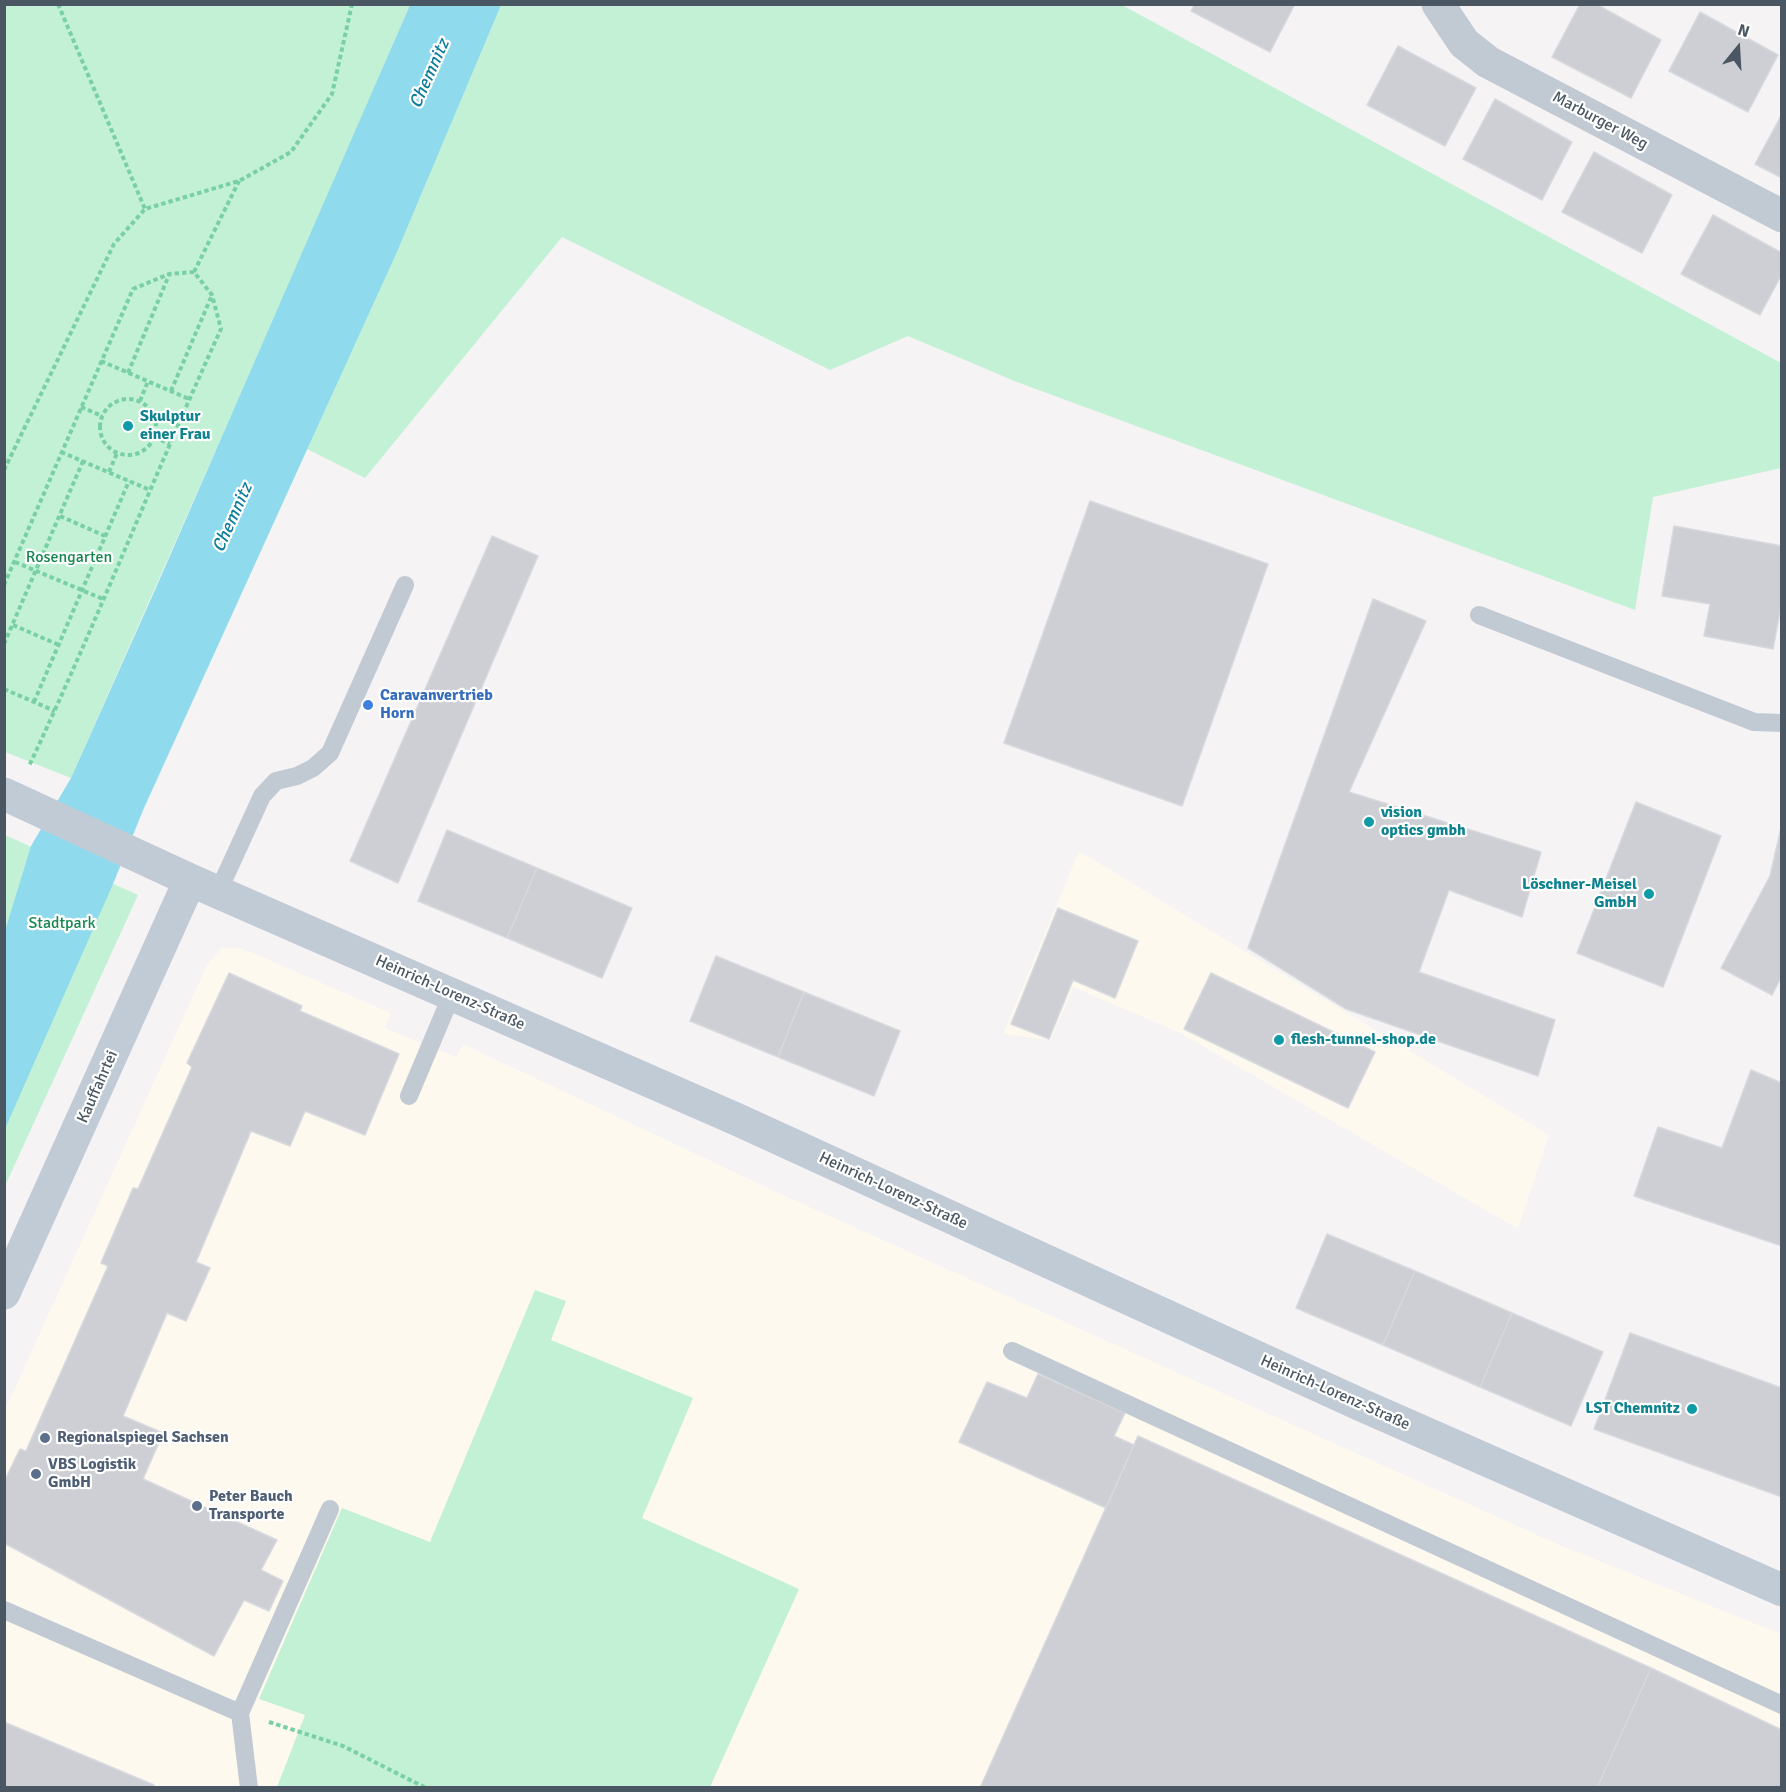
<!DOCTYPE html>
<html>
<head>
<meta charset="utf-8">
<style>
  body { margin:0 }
  #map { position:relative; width:1786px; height:1792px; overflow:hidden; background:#f5f3f3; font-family:Signika,sans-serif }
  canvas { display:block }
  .frame { position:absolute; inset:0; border:6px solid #4a5661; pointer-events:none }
  .north { position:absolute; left:1708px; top:18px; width:60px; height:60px; -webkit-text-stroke:4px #fff; paint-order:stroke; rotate:18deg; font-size:16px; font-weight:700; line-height:24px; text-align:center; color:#4a5661 }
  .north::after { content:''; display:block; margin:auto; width:21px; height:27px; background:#4a5661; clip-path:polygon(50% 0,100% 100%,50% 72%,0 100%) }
</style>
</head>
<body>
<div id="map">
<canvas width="1786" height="1792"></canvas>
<div class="frame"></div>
<div class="north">N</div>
</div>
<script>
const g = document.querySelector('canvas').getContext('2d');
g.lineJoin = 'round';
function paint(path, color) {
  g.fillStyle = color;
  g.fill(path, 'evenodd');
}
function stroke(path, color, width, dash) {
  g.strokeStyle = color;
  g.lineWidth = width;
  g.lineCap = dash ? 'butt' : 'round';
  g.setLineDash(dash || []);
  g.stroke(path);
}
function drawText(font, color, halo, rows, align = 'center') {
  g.font = font + ' Signika,sans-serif';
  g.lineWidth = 4.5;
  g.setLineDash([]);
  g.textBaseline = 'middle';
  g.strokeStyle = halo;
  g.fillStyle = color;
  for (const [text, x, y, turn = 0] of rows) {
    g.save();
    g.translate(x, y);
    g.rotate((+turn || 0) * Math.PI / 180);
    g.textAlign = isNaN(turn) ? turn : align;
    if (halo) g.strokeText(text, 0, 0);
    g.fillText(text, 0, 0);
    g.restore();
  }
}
const commercial = new Path2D(`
  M1079 851 1549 1135 1518 1229 1182 1034 1073 987 1051 1040 1003 1034Z
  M222 948H241L391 1013 384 1028 456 1057 463 1044 783 1195 1562 1546 1781 1634V1787L5 1788V1410L207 965Z`);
const green = new Path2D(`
  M4 5H410L317 221 71 778 5 752Z
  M501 5H1122L1781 363V468L1653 497 1635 610 1017 382 908 336 830 370 562 237 365 478 307 449Z
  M5 835 138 895 5 1186Z
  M535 1290 566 1301 551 1340 693 1398 642 1518 799 1589 710 1787H277L305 1715 259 1699 342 1508 430 1542Z`);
const water = new Path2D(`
  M410 5H501L396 254 144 808 113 884 5 1129V931L31 846 71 778 155 590Z`);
const building = new Path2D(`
  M1195 4H1295L1270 52 1191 11Z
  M1580 4H1596L1661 40 1631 98 1552 57Z
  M1700 12 1778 55 1748 112 1669 71Z
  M1398 46 1476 88 1445 146 1367 105Z
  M1495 99 1572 142 1542 200 1463 159Z
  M1782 114V178L1755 164Z
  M1594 152 1672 195 1642 253 1562 212Z
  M1713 215 1782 253V274L1760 315 1681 274Z
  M1090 501 1268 564 1182 806 1004 743Z
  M1674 526 1782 546V601L1773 649 1704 636 1710 604 1662 596Z
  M492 536 538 556 398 883 350 861Z
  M1373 599 1426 621 1349 792 1541 852 1522 917 1449 890 1419 972 1555 1020 1538 1076 1346 1009 1248 948Z
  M1636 802 1721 836 1663 987 1577 953Z
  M1782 823V976L1772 995 1721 968 1770 876Z
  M447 830 537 868 507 938 418 901Z
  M537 868 632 908 602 978 507 938Z
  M1058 908 1138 941 1115 998 1073 980 1049 1039 1011 1024Z
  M716 956 804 992 778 1057 690 1021Z
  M229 973 302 1006 300 1011 399 1054 365 1135 305 1111 290 1146 251 1131 196 1262 210 1268 186 1321 167 1313 123 1416 163 1433 143 1479 277 1540 261 1570 283 1581 269 1611 244 1600 214 1656 4 1543V1482L20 1449 26 1451 108 1266 101 1263 133 1188 138 1189 192 1067 187 1063Z
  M1211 973 1375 1052 1348 1108 1184 1029Z
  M804 992 900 1031 874 1096 778 1057Z
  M1751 1070 1782 1083V1246L1634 1196 1658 1127 1722 1148Z
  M1327 1234 1415 1271 1383 1345 1296 1308Z
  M1415 1271 1512 1313 1480 1387 1383 1345Z
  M1512 1313 1603 1352 1571 1426 1480 1387Z
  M1630 1333 1782 1388V1497L1594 1429Z
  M1038 1374 1125 1413 1114 1436 1134 1445 1106 1508 959 1442 987 1382 1027 1398Z
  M1138 1436 1651 1668 1597 1788H980Z
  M1651 1668 1782 1730V1788H1597Z
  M4 1722 154 1785 153 1788H4Z`);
const path = new Path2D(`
  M58 4 145 209
  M194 272 239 181
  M101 361 189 399
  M128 373 169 275
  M171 391 212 295
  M100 427a28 28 0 1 1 56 0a28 28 0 1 1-56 0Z
  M140 401 148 381
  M81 407 102 416
  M154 437 170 444
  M61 452 150 490
  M4 470 114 244 145 209 239 181 291 152 332 94 352 4
  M109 472 117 453
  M60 516 105 536
  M15 562 103 599
  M4 585 133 289 169 274 194 272 212 295 221 329C155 473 97 622 29 766
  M13 625 59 645
  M4 644 83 461
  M4 689 55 711
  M34 702 129 481
  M269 1722 343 1746 426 1788`);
const lane = new Path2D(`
  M1479 615 1754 722 1782 723
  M218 892 262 796 276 781 297 776 313 768 330 753 405 585
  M409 1096 452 994
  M1012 1351 1782 1705
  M4 1610 240 1713
  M249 1788 240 1713 330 1509`);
const street = new Path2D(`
  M1438 4 1464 43 1488 62 1782 216`);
const secondary = new Path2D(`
  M4 794 190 880 736 1119 1359 1404 1782 1590
  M4 1293 190 880`);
const markers = [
  [128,426,6,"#0f9aa8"],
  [368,705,6,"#3f7fe0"],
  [1369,822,6,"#0f9aa8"],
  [1649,894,6,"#0f9aa8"],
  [1279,1040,6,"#0f9aa8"],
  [1692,1409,6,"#0f9aa8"],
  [45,1438,6,"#5c6f8a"],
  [36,1474,6,"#5c6f8a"],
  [197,1506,6,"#5c6f8a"]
];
const streetNames = [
  ["Marburger Weg",1600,121,28],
  ["Heinrich-Lorenz-Straße",450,993,24],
  ["Kauffahrtei",98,1087,-66],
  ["Heinrich-Lorenz-Straße",893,1191,25],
  ["Heinrich-Lorenz-Straße",1335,1393,24]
];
const cultureNames = [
  ["Skulptur",140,417],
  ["einer Frau",140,435],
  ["vision",1381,813],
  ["optics gmbh",1381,831],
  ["Löschner-Meisel",1637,885,"right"],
  ["GmbH",1637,903,"right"],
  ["flesh-tunnel-shop.de",1291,1040],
  ["LST Chemnitz",1680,1409,"right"]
];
const parkNames = [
  ["Rosengarten",69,558],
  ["Stadtpark",62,924]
];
const shopNames = [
  ["Caravanvertrieb",380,696],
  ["Horn",380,714]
];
const serviceNames = [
  ["Regionalspiegel Sachsen",57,1438],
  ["VBS Logistik",48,1465],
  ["GmbH",48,1483],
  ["Peter Bauch",209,1497],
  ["Transporte",209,1515]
];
const waterNames = [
  ["Chemnitz",430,74,-66],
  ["Chemnitz",233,518,-66]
];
paint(commercial, '#fdf9ef');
paint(green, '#c3f1d5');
paint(water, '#90daee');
paint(building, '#cdcfd5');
stroke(building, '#d7d9de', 1.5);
stroke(path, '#7ad0a6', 4, [4.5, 3]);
stroke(lane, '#c1cad2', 18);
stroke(street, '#c1cad2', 33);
stroke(secondary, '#c1cbd6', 33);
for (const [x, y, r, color] of markers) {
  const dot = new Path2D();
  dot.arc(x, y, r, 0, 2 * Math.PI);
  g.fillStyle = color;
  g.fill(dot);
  stroke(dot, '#fff', 2);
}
drawText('16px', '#4a5661', '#fff', streetNames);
drawText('bold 16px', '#0d838f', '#fff', cultureNames, 'left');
drawText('16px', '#17864f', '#fff', parkNames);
drawText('bold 16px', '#366cbe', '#fff', shopNames, 'left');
drawText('bold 16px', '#4e5e75', '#fff', serviceNames, 'left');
drawText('italic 18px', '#0c7c9b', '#fff', waterNames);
</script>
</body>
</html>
